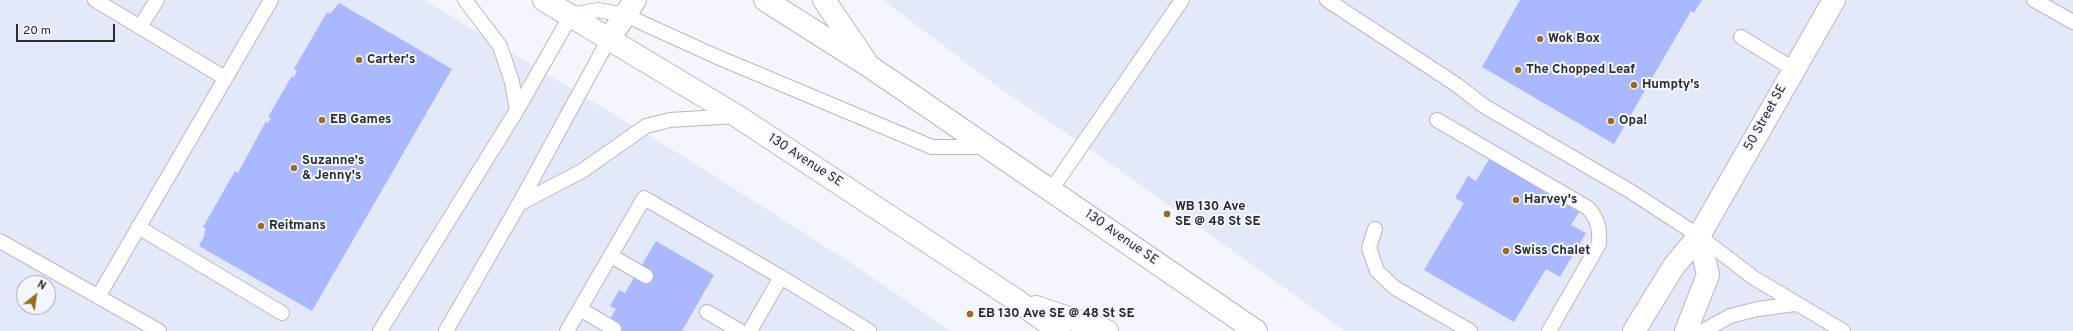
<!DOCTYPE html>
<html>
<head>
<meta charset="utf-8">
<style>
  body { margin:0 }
  #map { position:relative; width:2073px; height:331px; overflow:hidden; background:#f4f6fe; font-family:Overpass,sans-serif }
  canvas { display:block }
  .north { position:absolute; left:16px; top:275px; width:40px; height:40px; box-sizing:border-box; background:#f4f6fe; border:1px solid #a4a5ac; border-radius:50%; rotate:30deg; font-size:11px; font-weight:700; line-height:16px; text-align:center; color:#2b2c30 }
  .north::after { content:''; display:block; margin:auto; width:14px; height:18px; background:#9a6c1c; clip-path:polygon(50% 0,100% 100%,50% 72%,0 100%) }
  .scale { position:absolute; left:16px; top:24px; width:99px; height:18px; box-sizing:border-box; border:2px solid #2b2c30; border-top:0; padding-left:5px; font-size:12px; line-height:14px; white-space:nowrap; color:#2b2c30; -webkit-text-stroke:3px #f4f6fe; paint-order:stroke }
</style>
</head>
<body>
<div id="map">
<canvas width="2073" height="331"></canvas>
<div class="north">N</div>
<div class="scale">20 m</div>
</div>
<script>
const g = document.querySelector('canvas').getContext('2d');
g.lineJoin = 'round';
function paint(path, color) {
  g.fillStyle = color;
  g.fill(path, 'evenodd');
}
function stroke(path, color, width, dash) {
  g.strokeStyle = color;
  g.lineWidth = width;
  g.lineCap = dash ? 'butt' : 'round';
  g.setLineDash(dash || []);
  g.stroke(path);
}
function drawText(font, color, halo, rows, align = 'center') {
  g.font = font + ' Overpass,sans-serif';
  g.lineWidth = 4;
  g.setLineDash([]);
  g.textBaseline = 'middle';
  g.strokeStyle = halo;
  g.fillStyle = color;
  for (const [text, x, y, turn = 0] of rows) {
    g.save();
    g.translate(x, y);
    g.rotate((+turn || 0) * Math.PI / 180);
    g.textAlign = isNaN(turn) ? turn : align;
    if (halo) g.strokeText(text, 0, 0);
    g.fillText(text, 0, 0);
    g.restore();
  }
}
const built = new Path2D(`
  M0 0H424L686 158 848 261 951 331H0ZM24 283H48V307H24Z
  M883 0H2073V331H1345L1100 156 1001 89Z`);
const building = new Path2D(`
  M1520 0H1702L1694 13 1691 11 1614 144 1482 67Z
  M339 3 452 69 312 311 199 246 205 234 204 233 206 229 203 227 235 171 238 173 266 121 268 123 271 118 268 117 292 76 294 77 297 71 294 69 327 12 330 14Z
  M1489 159 1579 212 1571 225 1586 233 1560 277 1546 269 1514 322 1424 270 1464 203 1455 198 1468 176 1476 181Z
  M656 241 714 275 682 331H603L616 309 610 306 619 290 625 293Z`);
const lane = new Path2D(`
  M95 0 225 78
  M465 0 500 46 512 82 517 110
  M1327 0 1457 85 1484 106 1630 191 1699 236 1754 278 1843 331
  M2034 0 2073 22
  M140 27 157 0
  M1741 37 1793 69
  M1437 120 1588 208C1598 219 1600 229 1599 244L1549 331
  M1051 190 1182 0
  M519 204 582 171 646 126 670 120 737 116
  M138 227 282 313
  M1375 229 1369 248 1377 271 1395 288 1470 331
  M0 241 159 331
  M611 256 646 276
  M781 277 869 331
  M98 297 271 0
  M580 309 614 329
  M707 312 740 331
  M380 331 517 110 571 15 598 10 625 15 715 56 932 147H986
  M446 331 519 204 609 39
  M567 331 644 198 781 277 750 331
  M1703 331 1730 316 1758 309 1795 304`);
const street = new Path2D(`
  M1634 331 1674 266 1699 236 1834 0
  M1686 331 1708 275 1699 236`);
const secondary = new Path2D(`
  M544 0 737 116 1016 300 1059 331
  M765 0 869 66 1256 331
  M824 0 865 60
  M609 39 635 0
  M1036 307 1107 331`);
const markers = [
  [1540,39,4,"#9a6c1c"],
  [359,60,4,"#9a6c1c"],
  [1518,70,4,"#9a6c1c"],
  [1634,85,4,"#9a6c1c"],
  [322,120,4,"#9a6c1c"],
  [1611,121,4,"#9a6c1c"],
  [294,168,4,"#9a6c1c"],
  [1516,200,4,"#9a6c1c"],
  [1167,214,4,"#9a6c1c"],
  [261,226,4,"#9a6c1c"],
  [1506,251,4,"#9a6c1c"],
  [970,314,4,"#9a6c1c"]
];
const poiNames = [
  ["Wok Box",1548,39],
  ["Carter's",367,60],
  ["The Chopped Leaf",1526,70],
  ["Humpty's",1642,85],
  ["EB Games",330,120],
  ["Opa!",1619,121],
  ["Suzanne's",302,161],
  ["& Jenny's",302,176],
  ["Harvey's",1524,200],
  ["WB 130 Ave",1175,207],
  ["SE @ 48 St SE",1175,222],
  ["Reitmans",269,226],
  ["Swiss Chalet",1514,251],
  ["EB 130 Ave SE @ 48 St SE",978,314]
];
const streetNames = [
  ["50 Street SE",1766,118,-61],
  ["130 Avenue SE",805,161,33],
  ["130 Avenue SE",1121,238,35]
];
paint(built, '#e4e9f9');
paint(building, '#aab8ff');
stroke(lane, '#b6b8c1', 16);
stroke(street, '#b6b8c1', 24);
stroke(secondary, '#b6b8c1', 24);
stroke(lane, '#fff', 14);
stroke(street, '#fff', 22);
stroke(secondary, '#fff', 22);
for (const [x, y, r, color] of markers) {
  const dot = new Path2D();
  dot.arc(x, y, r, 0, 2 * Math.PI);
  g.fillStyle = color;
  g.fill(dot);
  stroke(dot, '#f4f6fe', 1.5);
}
drawText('bold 13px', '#2b2c30', '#f4f6fe', poiNames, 'left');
drawText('13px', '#2b2c30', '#f4f6fe', streetNames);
</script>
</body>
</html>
